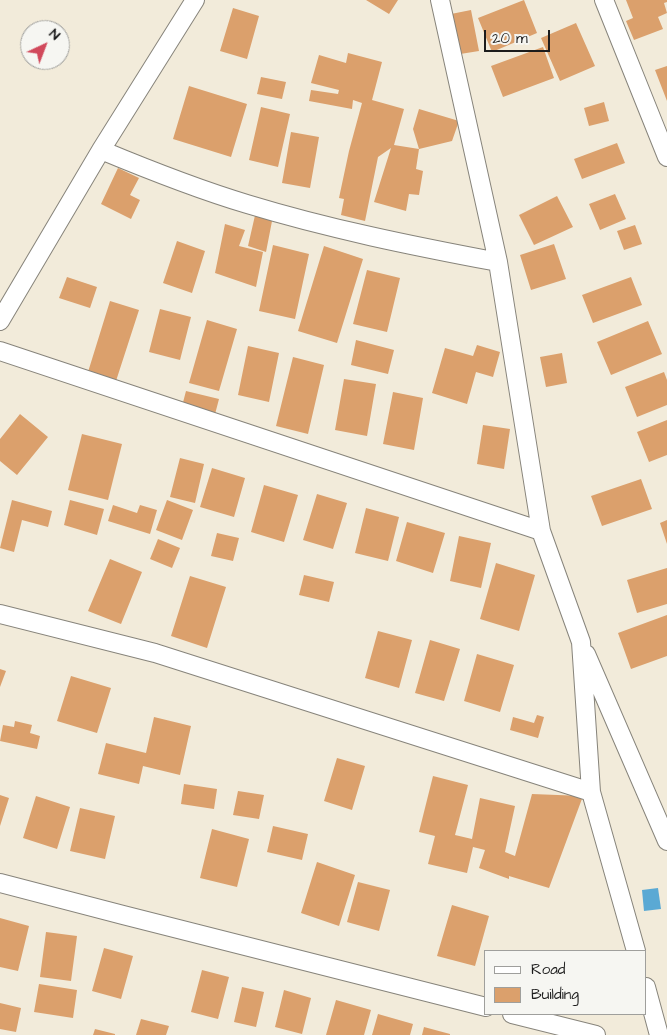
<!DOCTYPE html>
<html>
<head>
<meta charset="utf-8">
<style>
  body { margin:0 }
  #map { position:relative; width:667px; height:1035px; overflow:hidden; background:#f2ebda; font-family:"Architects Daughter",sans-serif }
  canvas { display:block }
  .legend { position:absolute; left:484px; top:950px; width:162px; height:65px; box-sizing:border-box; background:#f6f6f2; border:1px solid #9f9f9c; margin:0; padding:6px 9px; list-style:none; font-size:15px; color:#1c1c1c }
  .legend li { display:flex; align-items:center; gap:10px; height:25px }
  .legend b { width:25px; border:1px solid #9f9f9c }
  .north { position:absolute; left:20px; top:20px; width:50px; height:50px; box-sizing:border-box; background:#f6f6f2; border:1px solid #9f9f9c; border-radius:50%; rotate:43deg; font-size:14px; font-weight:700; line-height:20px; text-align:center; color:#1c1c1c }
  .north::after { content:''; display:block; margin:auto; width:18px; height:22px; background:#d1495b; clip-path:polygon(50% 0,100% 100%,50% 72%,0 100%) }
  .scale { position:absolute; left:484px; top:30px; width:66px; height:22px; box-sizing:border-box; border:2px solid #1c1c1c; border-top:0; padding-left:6px; font-size:15px; line-height:18px; white-space:nowrap; color:#1c1c1c; -webkit-text-stroke:4px #f6f6f2; paint-order:stroke }
</style>
</head>
<body>
<div id="map">
<canvas width="667" height="1035"></canvas>
<ul class="legend">
<li><b style="height:6px;background:#fff"></b>Road</li>
<li><b style="height:14px;background:#dba06c"></b>Building</li>
</ul>
<div class="north">N</div>
<div class="scale">20 m</div>
</div>
<script>
const g = document.querySelector('canvas').getContext('2d');
g.lineJoin = 'round';
function paint(path, color) {
  g.fillStyle = color;
  g.fill(path, 'evenodd');
}
function stroke(path, color, width, dash) {
  g.strokeStyle = color;
  g.lineWidth = width;
  g.lineCap = dash ? 'butt' : 'round';
  g.setLineDash(dash || []);
  g.stroke(path);
}
const water = new Path2D(`
  M658 888 661 909 644 911 642 890Z`);
const building = new Path2D(`
  M366 0H398L389 14Z
  M524 0 537 33 492 52 478 18Z
  M626 0H667V2L664 3 667 13 658 17 663 29 634 40 626 21 633 18Z
  M233 8 259 16 247 59 220 51Z
  M471 10 479 51 454 55 446 15Z
  M576 23 595 66 560 81 541 38Z
  M543 47 554 78 503 97 491 66Z
  M348 53 382 62 372 100 404 109 394 145 419 149 416 169 423 171 419 195 409 194 406 211 374 202 391 148 378 157 365 221 341 215 344 199 339 198 349 151 362 103 353 100 352 109 309 101 311 90 338 94 339 90 311 83 319 55 346 63Z
  M667 66V101L655 70Z
  M261 77 286 82 282 99 257 94Z
  M189 86 247 104 231 157 173 139Z
  M604 102 609 121 589 126 584 108Z
  M261 107 290 114 278 167 249 160Z
  M419 109 459 121 452 141 419 149 413 129Z
  M291 132 319 137 310 188 282 183Z
  M617 143 625 163 582 179 574 159Z
  M118 168 139 178 130 195 140 200 131 219 101 204Z
  M615 194 626 219 600 230 589 204Z
  M557 196 573 227 534 245 519 215Z
  M256 211 273 216 266 252 248 246Z
  M225 224 245 230 239 246 263 252 256 287 215 273Z
  M635 225 642 244 624 250 617 231Z
  M177 241 205 251 192 293 163 283Z
  M554 244 566 279 531 290 520 255Z
  M273 245 309 254 295 319 259 311Z
  M324 246 363 259 337 343 298 331Z
  M367 270 400 278 387 332 353 324Z
  M67 277 97 287 90 308 59 298Z
  M631 277 642 305 593 323 582 295Z
  M110 301 139 310 116 381 88 372Z
  M160 309 191 317 180 360 149 352Z
  M207 320 237 329 219 391 189 383Z
  M648 321 662 354 611 375 597 342Z
  M356 340 394 350 388 374 351 365Z
  M477 345 500 352 493 377 476 372 467 404 432 393 445 348 473 356Z
  M248 346 279 353 269 402 238 395Z
  M562 353 567 383 546 387 540 357Z
  M293 357 324 365 308 434 276 426Z
  M664 372 667 380V405L637 417 625 387Z
  M344 379 376 384 367 436 335 430Z
  M186 391 219 399 214 418 181 410Z
  M393 392 423 398 414 450 383 444Z
  M20 414 48 437 17 475 0 461V439Z
  M667 420V455L649 462 637 432Z
  M483 425 510 429 504 469 477 464Z
  M82 434 122 444 108 500 68 490Z
  M180 458 204 464 195 503 170 497Z
  M212 468 245 478 234 517 200 507Z
  M641 479 652 509 602 526 591 496Z
  M264 485 298 495 284 542 251 532Z
  M317 494 347 503 333 549 303 540Z
  M12 500 52 511 48 527 22 520 14 552 0 548Z
  M70 500 104 509 97 535 64 525Z
  M167 500 193 510 182 540 156 530Z
  M113 505 137 513 140 505 157 510 150 534 108 521Z
  M366 508 399 517 388 561 355 553Z
  M667 520V544L660 523Z
  M407 522 445 533 433 573 396 561Z
  M217 533 239 538 233 561 211 556Z
  M459 536 491 543 481 588 450 581Z
  M158 539 180 548 172 568 150 559Z
  M110 559 142 572 121 624 88 611Z
  M496 563 535 575 519 631 480 619Z
  M667 568V604L637 613 627 580Z
  M304 575 334 582 329 602 299 595Z
  M190 576 226 587 207 648 171 636Z
  M667 615V656L631 669 618 633Z
  M378 631 412 640 399 688 365 678Z
  M430 640 460 649 444 701 415 693Z
  M477 654 514 665 500 712 464 701Z
  M0 669 6 671 0 687Z
  M71 676 111 688 97 733 57 721Z
  M537 715 544 717 538 738 510 730 513 717 534 723Z
  M154 717 191 726 180 775 143 766 139 784 98 774 106 743 146 753Z
  M15 721 32 725 30 733 40 736 37 749 0 741 3 725 14 727Z
  M337 758 365 766 352 810 324 801Z
  M433 776 468 785 455 835 472 839 480 798 515 806 505 852 515 856 532 794 583 796 549 888 509 876V879L479 868 485 850 473 847 467 873 428 864 435 836 419 832Z
  M184 784 217 789 214 809 181 804Z
  M238 791 264 795 259 819 233 815Z
  M0 795 9 798 0 826Z
  M36 796 70 807 57 849 23 838Z
  M80 808 115 816 105 859 70 851Z
  M273 826 308 834 302 860 267 852Z
  M212 829 249 839 237 887 200 878Z
  M317 862 355 875 339 926 301 913Z
  M358 882 390 890 379 931 347 922Z
  M452 905 489 916 475 966 437 956Z
  M0 918 29 926 18 971 0 967Z
  M46 932 77 936 71 981 40 977Z
  M104 948 133 956 121 999 92 991Z
  M202 970 229 977 218 1019 191 1012Z
  M39 984 77 990 73 1018 34 1012Z
  M242 987 264 992 256 1027 234 1022Z
  M284 990 311 998 302 1034 275 1027Z
  M336 1000 371 1010 364 1035H326Z
  M0 1003 21 1008 16 1032 0 1029Z
  M378 1014 413 1024 410 1035H372Z
  M141 1019 169 1026 166 1035H136Z
  M424 1027 450 1034V1035H422Z
  M95 1029 115 1034V1035H93Z`);
const street = new Path2D(`
  M440 0 498 262 541 531 581 642 591 792 636 951
  M604 0 667 157
  M101 150C149 170 197 189 247 204 329 229 413 246 498 262
  M0 321 101 150 195 0
  M0 351 541 531
  M0 614 155 653 591 792
  M586 654 667 841
  M0 883 123 915 486 1007
  M646 987 659 1035
  M512 1014 596 1035`);
paint(water, '#5aa9d4');
paint(building, '#dba06c');
stroke(street, '#87847b', 20);
stroke(street, '#fff', 18);
</script>
</body>
</html>
